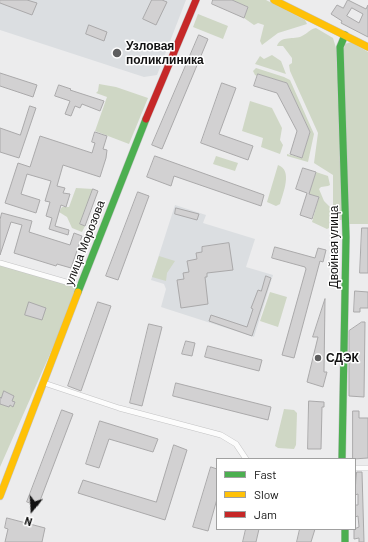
<!DOCTYPE html>
<html>
<head>
<meta charset="utf-8">
<style>
  body { margin:0 }
  #map { position:relative; width:368px; height:542px; overflow:hidden; background:#ececed; font-family:Barlow,sans-serif }
  canvas { display:block }
  .legend { position:absolute; left:216px; top:458px; width:140px; height:72px; box-sizing:border-box; background:#fff; border:1px solid #a0a0a0; margin:0; padding:5px 7px; list-style:none; font-size:12px; color:#121212 }
  .legend li { display:flex; align-items:center; gap:8px; height:20px }
  .legend b { width:20px; border:1px solid #a0a0a0 }
  .north { position:absolute; left:12px; top:490px; width:40px; height:40px; -webkit-text-stroke:3px #fff; paint-order:stroke; rotate:198deg; font-size:11px; font-weight:700; line-height:16px; text-align:center; color:#121212 }
  .north::after { content:''; display:block; margin:auto; width:14px; height:18px; background:#121212; clip-path:polygon(50% 0,100% 100%,50% 72%,0 100%) }
</style>
</head>
<body>
<div id="map">
<canvas width="368" height="542"></canvas>
<ul class="legend">
<li><b style="height:5px;background:#4caf50"></b>Fast</li>
<li><b style="height:5px;background:#ffc107"></b>Slow</li>
<li><b style="height:5px;background:#c62828"></b>Jam</li>
</ul>
<div class="north">N</div>
</div>
<script>
const g = document.querySelector('canvas').getContext('2d');
g.lineJoin = 'round';
function paint(path, color) {
  g.fillStyle = color;
  g.fill(path, 'evenodd');
}
function stroke(path, color, width, dash) {
  g.strokeStyle = color;
  g.lineWidth = width;
  g.lineCap = dash ? 'butt' : 'round';
  g.setLineDash(dash || []);
  g.stroke(path);
}
function drawText(font, color, halo, rows, align = 'center') {
  g.font = font + ' Barlow,sans-serif';
  g.lineWidth = 3;
  g.setLineDash([]);
  g.textBaseline = 'middle';
  g.strokeStyle = halo;
  g.fillStyle = color;
  for (const [text, x, y, turn = 0] of rows) {
    g.save();
    g.translate(x, y);
    g.rotate((+turn || 0) * Math.PI / 180);
    g.textAlign = isNaN(turn) ? turn : align;
    if (halo) g.strokeText(text, 0, 0);
    g.fillText(text, 0, 0);
    g.restore();
  }
}
const built = new Path2D(`
  M0 0H186L157 75 144 77 0 30Z
  M175 205 206 215 203 223 255 239 246 267 273 275 254 337 161 307 166 289 164 284 151 280Z`);
const green = new Path2D(`
  M232 0H266L305 20 307 24 278 33 262 45 260 41 264 25 258 23 254 25 244 18 248 7Z
  M198 14 228 26 223 39 193 27Z
  M316 28 333 38 336 48 342 220H333V175L314 163 318 133 290 71 289 65 292 63V58L283 46H277C281 35 294 40 302 36 308 33 310 29 316 28Z
  M351 42 368 52V224H349L343 52 345 44Z
  M272 55 281 61 286 74 255 64 260 56 264 59Z
  M256 68 284 77 290 80 314 134 308 162 287 156V154L302 158 310 132 287 83 258 74 257 76 255 75 253 71Z
  M99 84 116 87 148 98 129 144 95 131 107 97 96 93 98 91Z
  M250 101 272 108 282 128 280 140 283 145 280 154 261 147 263 138 242 131Z
  M216 156 238 163 235 171 213 164Z
  M278 165C293 170 283 193 280 204L276 206 267 202Z
  M316 172 328 176 330 185 328 186 321 187 319 189 324 201 330 207 329 228 327 229 312 222 319 197 309 194Z
  M76 188 93 189 80 224 85 226 82 232 72 228 67 217 59 212 62 207H69Z
  M159 256 175 261 167 273 166 281 152 277Z
  M0 262 80 286 0 467Z
  M270 292 287 297 278 327 260 321Z
  M284 409 294 410 297 413 296 445 294 449 278 448 275 446Z`);
const building = new Path2D(`
  M0 0H27L37 3 32 15 0 3Z
  M152 0H162L167 2 156 25 143 19Z
  M213 0H232L248 7 244 18 212 4Z
  M348 0 366 9 368 5V37L341 23 342 21 331 14 337 5 343 8ZM352 8 363 14 359 23 347 16Z
  M89 25 107 32 104 41 86 34Z
  M199 35 208 39 162 149 152 145Z
  M0 73 37 85 33 97 0 86Z
  M258 74 287 83 310 132 302 158 290 154 297 131 277 93 254 86Z
  M222 83 236 88 219 134 253 146 248 160 201 143Z
  M59 85 71 89 70 90 104 101 100 111 82 104 80 108 75 106 71 116 65 114 70 101 55 96Z
  M30 106 36 108 19 158 0 152V128L20 135Z
  M95 132 107 136 103 149 107 150 106 158 100 177 63 165 57 186 65 188 63 193 70 194 66 207 61 205 55 226 69 230 68 235 49 229 52 218 46 216 50 202 45 201 51 181 27 174 21 194 40 200 36 213 5 203 18 163 30 167 40 136 92 153 95 143 92 142Z
  M155 156 264 195 261 206 174 176 171 186 147 177Z
  M303 168 316 172 309 194 319 197 312 219 300 215 307 193 296 189Z
  M93 189 98 191 85 226 80 224Z
  M138 192 149 196 118 280 106 276Z
  M176 208 199 214 197 220 175 214Z
  M2 213 32 221 29 232 70 245 74 233 82 236 71 268 57 264 56 266 14 253 22 225 11 222 0 255V220Z
  M362 228H368V273H360Z
  M229 243 233 270 207 273V277H205L208 304 181 308 177 280 184 279 183 273 189 272 187 261 197 259 196 253 202 252V247Z
  M275 247 315 258 318 248 326 250 323 262 320 261 294 358 282 355 306 269 305 267 272 258Z
  M266 276 271 278 252 336 209 321 211 315 247 327 253 309 251 308 253 303 258 290 261 291Z
  M355 291 368 292V308H360V312H354Z
  M325 299 324 372H327L323 387 307 382 318 337H313Z
  M29 302 46 308 42 320 25 315Z
  M98 302 111 306 81 391 68 386Z
  M362 322H365L364 397 349 396V331Z
  M149 324 162 327 142 406 130 403Z
  M186 341 195 343 192 356 182 354Z
  M208 346 262 360 259 371 205 357Z
  M176 383 271 407 268 420 173 396Z
  M4 391 14 396 12 401 15 402 13 407 10 405 9 407 0 404V397L1 398Z
  M309 401 324 402V407H322L321 449H308Z
  M62 410 73 414 38 506 27 502Z
  M353 411H359V418H368V458L353 459Z
  M100 421 158 439 153 452 109 439 99 468 86 464Z
  M174 445 187 450 165 520 78 493 83 480 156 502Z
  M211 467 217 469V499L208 531 193 527Z
  M357 472H362L364 542H359V538L354 539V529L359 527 358 516 355 517V505H358V494L355 495Z
  M7 518 45 528 42 542H5L8 529 5 528Z
  M246 529H259L256 542H243Z
  M300 529H315L311 542H297Z`);
const street = new Path2D(`
  M0 263 80 286
  M44 383 119 408 221 435 236 444 246 459
  M355 468H368`);
const fast = new Path2D(`
  M78 292 146 119
  M342 459 346 237 340 47 345 35
  M345 529V542`);
const slow = new Path2D(`
  M274 0 368 47
  M0 496 78 292`);
const jam = new Path2D(`
  M146 119 196 0`);
const markers = [
  [117,53,5,"#5e5e5f"],
  [318,358,4,"#5e5e5f"]
];
const poiNames = [
  ["Узловая",126,46],
  ["поликлиника",126,60],
  ["СДЭК",326,358]
];
const streetNames = [
  ["улица Морозова",85,243,-69],
  ["Двойная улица",334,247,-90]
];
paint(built, '#dbdee1');
paint(green, '#cfd7c5');
paint(building, '#d2d1d2');
stroke(building, '#aaa9aa', 1);
stroke(street, '#c3c3c4', 6);
stroke(fast, '#c3c3c4', 8);
stroke(slow, '#c3c3c4', 8);
stroke(jam, '#c3c3c4', 8);
stroke(street, '#fcfcfc', 5);
stroke(fast, '#4caf50', 7);
stroke(slow, '#ffc107', 7);
stroke(jam, '#c62828', 7);
for (const [x, y, r, color] of markers) {
  const dot = new Path2D();
  dot.arc(x, y, r, 0, 2 * Math.PI);
  g.fillStyle = color;
  g.fill(dot);
  stroke(dot, '#fff', 1.5);
}
drawText('bold 12px', '#121212', '#fff', poiNames, 'left');
drawText('12px', '#121212', '#fff', streetNames);
</script>
</body>
</html>
